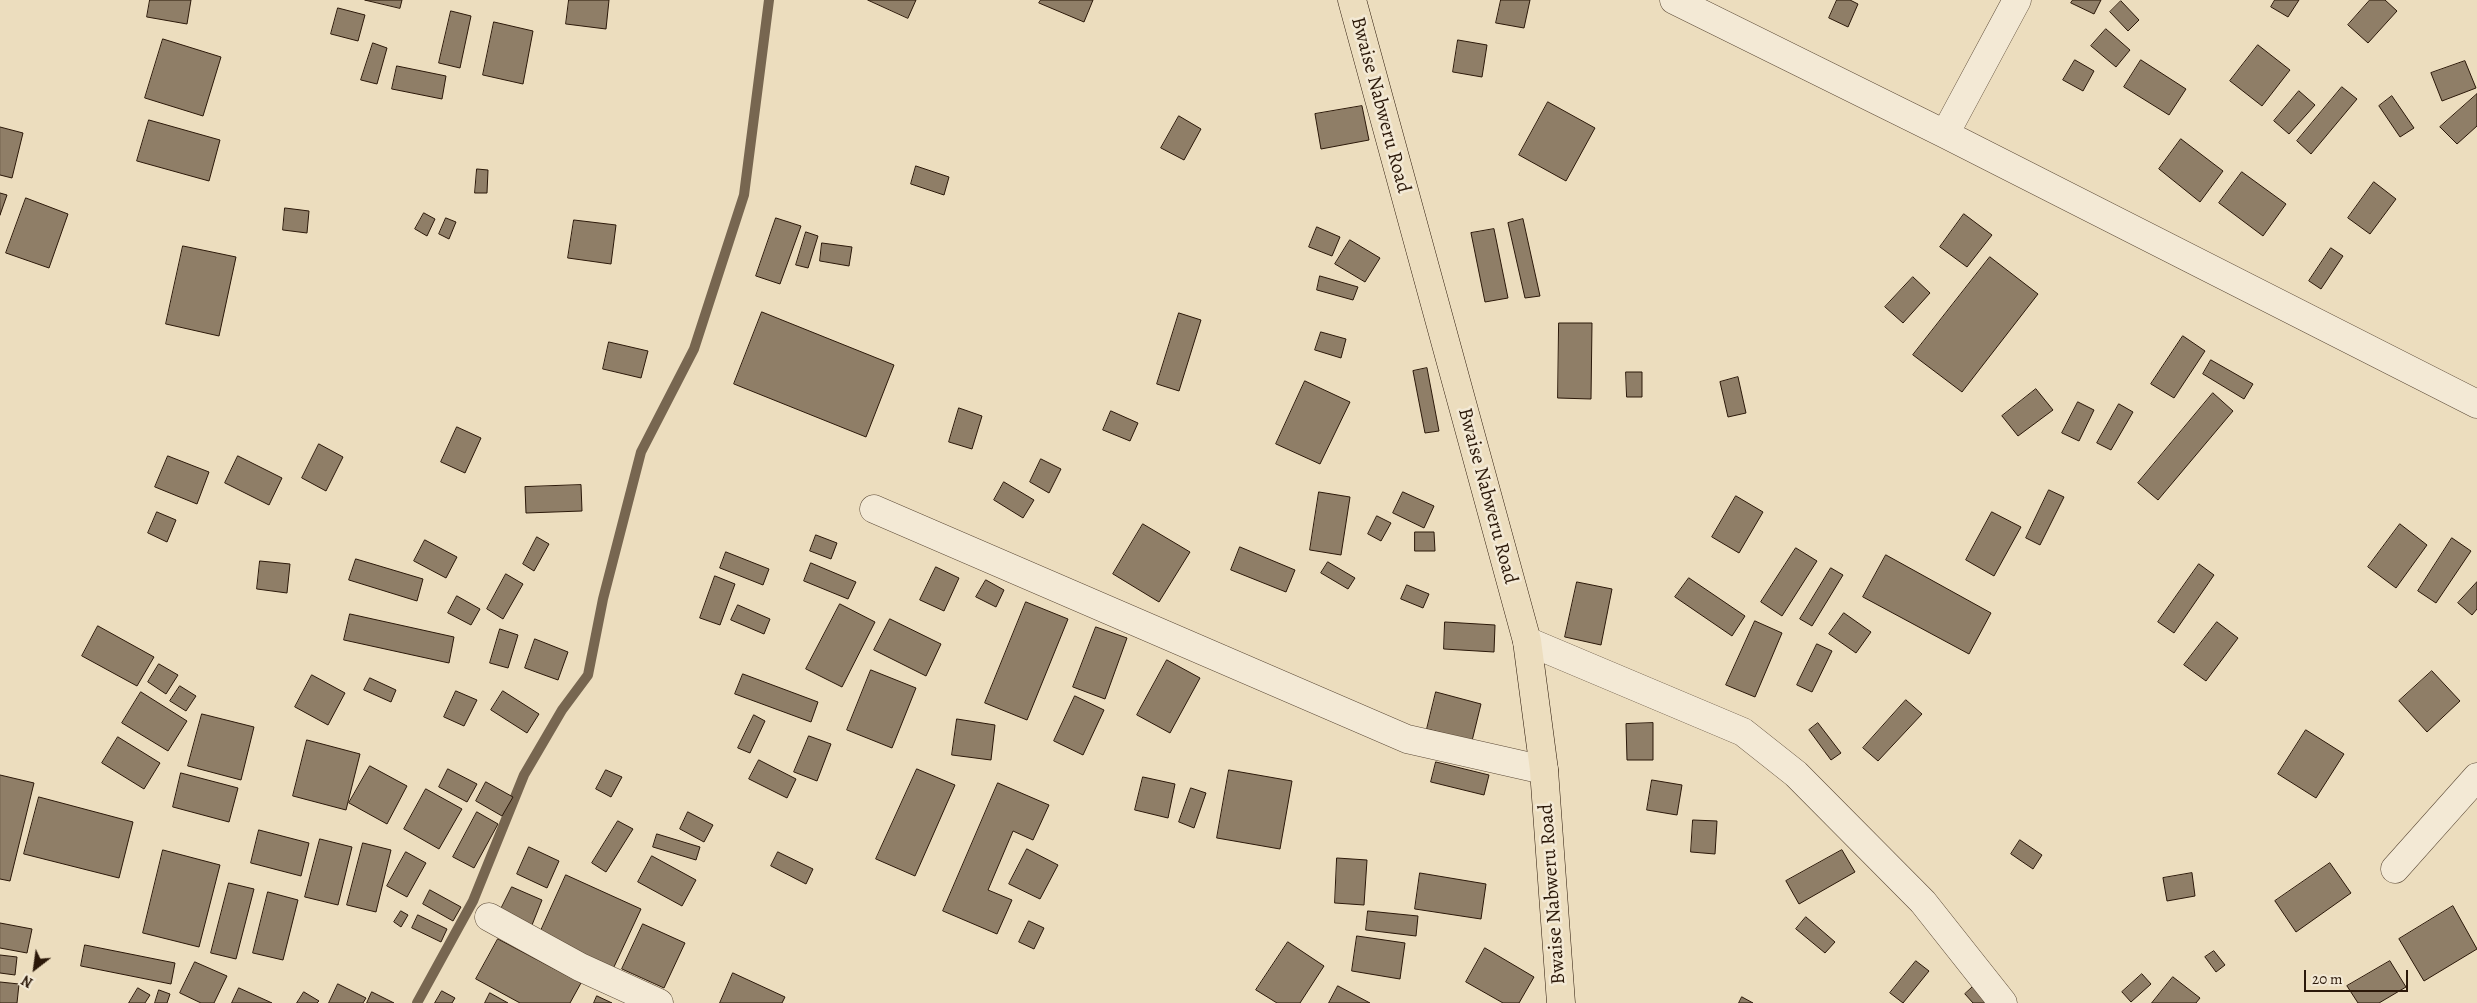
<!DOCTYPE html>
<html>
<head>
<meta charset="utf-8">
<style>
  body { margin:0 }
  #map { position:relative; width:2477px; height:1003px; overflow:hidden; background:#ecddbe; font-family:Alegreya,serif }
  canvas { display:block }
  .north { position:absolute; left:10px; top:943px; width:50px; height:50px; -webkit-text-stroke:4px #f3e9d5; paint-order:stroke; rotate:210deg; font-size:14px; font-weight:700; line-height:20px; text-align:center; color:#2b1809 }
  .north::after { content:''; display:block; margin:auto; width:18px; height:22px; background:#2b1809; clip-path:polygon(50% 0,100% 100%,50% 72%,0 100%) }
  .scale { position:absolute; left:2304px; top:970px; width:104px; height:22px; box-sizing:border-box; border:2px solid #2b1809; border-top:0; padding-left:6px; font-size:15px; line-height:18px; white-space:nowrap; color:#2b1809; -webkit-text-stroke:4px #f3e9d5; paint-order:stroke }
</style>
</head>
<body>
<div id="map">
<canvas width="2477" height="1003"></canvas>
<div class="north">N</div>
<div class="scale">20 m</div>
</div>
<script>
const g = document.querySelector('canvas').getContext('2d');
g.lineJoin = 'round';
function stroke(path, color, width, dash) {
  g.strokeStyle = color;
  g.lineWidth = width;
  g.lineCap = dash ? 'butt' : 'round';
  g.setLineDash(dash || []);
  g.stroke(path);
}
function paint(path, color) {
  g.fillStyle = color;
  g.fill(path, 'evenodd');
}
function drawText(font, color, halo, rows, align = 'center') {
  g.font = font + ' Alegreya,serif';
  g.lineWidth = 5;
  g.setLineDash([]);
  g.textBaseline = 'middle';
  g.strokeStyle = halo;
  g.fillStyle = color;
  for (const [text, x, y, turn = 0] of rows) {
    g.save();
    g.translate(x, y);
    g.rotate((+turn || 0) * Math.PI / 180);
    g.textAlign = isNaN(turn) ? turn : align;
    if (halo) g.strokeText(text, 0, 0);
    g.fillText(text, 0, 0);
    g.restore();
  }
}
const stream = new Path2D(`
  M417 1003 473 901 524 775 562 710 588 675 603 599 641 452 694 349 744 195 769 0`);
const building = new Path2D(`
  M150 0H191L187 24 147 17Z
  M365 0H402L400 8Z
  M569 0H609L606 29 566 24Z
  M868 0H916L908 18Z
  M1041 0H1093L1084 22 1039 3Z
  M1501 0H1530L1524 28 1496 23Z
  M1837 0H1850L1858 4 1848 27 1829 18Z
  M2073 0H2101L2094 14 2071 3Z
  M2275 0H2299L2288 17 2271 7Z
  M2370 0H2385L2397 11 2368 43 2348 25Z
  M2121 1 2139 20 2128 31 2110 12Z
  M338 8 365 15 358 41 331 34Z
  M451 11 471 16 460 68 439 63Z
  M494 22 533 31 523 84 483 75Z
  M2106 29 2130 50 2116 67 2091 46Z
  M163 39 221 57 203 116 145 98Z
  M1458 40 1487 45 1482 77 1453 72Z
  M373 43 387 48 377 84 361 80Z
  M2258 45 2290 70 2262 106 2230 81Z
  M2075 60 2094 71 2083 91 2063 80Z
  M2141 60 2186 89 2169 115 2124 87Z
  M2465 61 2476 88 2442 101 2431 73Z
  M397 66 446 76 442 99 392 89Z
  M2342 87 2357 99 2311 154 2297 141Z
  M2299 91 2315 105 2289 134 2274 121Z
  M2477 94V126L2457 144 2440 127Z
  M2392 96 2414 128 2400 137 2379 106Z
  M1548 102 1595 128 1566 181 1519 155Z
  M1362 106 1369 140 1321 149 1315 114Z
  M1179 116 1201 129 1184 160 1161 148Z
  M149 120 220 140 209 181 137 161Z
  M0 127 23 133 12 178 0 175Z
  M2181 139 2223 171 2200 202 2159 169Z
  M916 166 949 177 944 195 911 184Z
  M477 169 488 170 487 193H475Z
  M2242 172 2286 204 2263 236 2219 203Z
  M2374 182 2396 199 2370 234 2348 218Z
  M0 193 7 195 0 215Z
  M26 198 68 214 49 268 6 253Z
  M285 208 309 211 307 233 283 230Z
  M424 213 435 219 427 236 415 229Z
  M1964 214 1992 235 1967 267 1940 247Z
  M446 218 456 222 449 239 439 234Z
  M776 218 801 226 780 284 756 276Z
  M1523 219 1540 296 1525 298 1508 223Z
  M574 220 616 225 611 264 568 258Z
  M1317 227 1340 237 1332 256 1309 247Z
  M1494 229 1508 298 1485 302 1471 233Z
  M806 232 818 236 808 268 796 265Z
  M1350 240 1380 258 1365 282 1335 264Z
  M822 243 852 247 849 266 820 261Z
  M183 246 236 257 219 336 166 324Z
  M2331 248 2343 256 2321 289 2309 281Z
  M1990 257 2038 294 1962 392 1913 355Z
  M1320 276 1358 287 1353 300 1317 290Z
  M1913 277 1930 293 1903 323 1885 307Z
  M762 312 894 365 866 437 734 384Z
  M1179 313 1201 320 1179 391 1157 384Z
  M1559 323H1592L1591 399 1558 398Z
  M1321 332 1346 339 1341 358 1315 350Z
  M2183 336 2205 351 2174 398 2151 384Z
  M609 342 648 351 641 378 603 369Z
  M2211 360 2253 384 2244 399 2203 374Z
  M1427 368 1439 431 1425 433 1413 371Z
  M1626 372H1642V397H1627Z
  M1738 377 1746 413 1728 417 1720 382Z
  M1305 381 1350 402 1320 464 1276 444Z
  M2036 389 2053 410 2018 436 2002 416Z
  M2213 393 2233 411 2158 500 2138 483Z
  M2078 402 2094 410 2079 441 2062 433Z
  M2119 404 2133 412 2111 450 2097 443Z
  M959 408 982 416 972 449 949 442Z
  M1111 411 1138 423 1130 441 1103 430Z
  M457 427 481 438 465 473 441 462Z
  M319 444 343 457 326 491 302 478Z
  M168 456 209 472 197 504 155 487Z
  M238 456 282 478 269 505 225 483Z
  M1041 459 1061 469 1049 493 1030 482Z
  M1004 482 1034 500 1023 518 994 500Z
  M581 485 582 511 526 513 525 487Z
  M2049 490 2064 497 2040 545 2026 538Z
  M1319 492 1350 497 1341 555 1310 550Z
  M1403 492 1434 506 1424 528 1393 513Z
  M1736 496 1763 512 1739 553 1712 537Z
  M157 512 176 520 167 542 148 533Z
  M1992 512 2021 527 1994 576 1966 560Z
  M1377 516 1391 523 1381 541 1368 534Z
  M1143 524 1190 552 1159 602 1113 574Z
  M2400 524 2427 545 2396 588 2368 567Z
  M1415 532H1434L1435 551H1415Z
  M816 535 837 543 831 559 810 551Z
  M537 537 549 544 534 571 523 564Z
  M2452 538 2471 551 2436 603 2418 591Z
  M425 540 457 557 446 578 414 561Z
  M1240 547 1295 570 1286 592 1231 570Z
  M1796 548 1817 561 1782 616 1761 602Z
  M726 552 769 569 763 585 720 568Z
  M1886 555 1991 613 1969 654 1863 597Z
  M356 559 423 579 417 601 349 580Z
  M260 561 290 564 287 593 257 589Z
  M1328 562 1355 578 1348 589 1321 573Z
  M811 563 856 582 848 599 804 581Z
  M2199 564 2214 575 2174 633 2158 622Z
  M936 567 959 578 944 611 920 600Z
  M1831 568 1843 575 1812 626 1800 619Z
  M506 574 523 584 503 619 487 609Z
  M715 576 735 584 720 625 700 618Z
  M1689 578 1745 616 1732 636 1675 597Z
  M986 580 1004 590 996 607 976 597Z
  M1577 582 1612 589 1601 645 1565 637Z
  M2477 582V609L2472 615 2458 603Z
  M1407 585 1429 594 1423 608 1401 599Z
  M457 596 480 609 471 625 448 613Z
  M1026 602 1068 619 1027 720 985 703Z
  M840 604 875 622 842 687 806 669Z
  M738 605 770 619 764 634 731 620Z
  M1844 613 1871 632 1856 653 1829 634Z
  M350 614 454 637 449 663 344 640Z
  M890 619 941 644 926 676 874 650Z
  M1755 621 1782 633 1755 697 1726 685Z
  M1445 622 1495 625 1494 652 1444 649Z
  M2217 622 2238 638 2206 681 2184 665Z
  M98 626 154 657 137 686 82 656Z
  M1096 627 1127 638 1105 699 1073 687Z
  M500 629 518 635 508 668 490 663Z
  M535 639 568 652 558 680 525 668Z
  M1817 644 1832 651 1812 692 1797 685Z
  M1167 660 1200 678 1170 733 1137 715Z
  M159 664 178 675 166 694 148 682Z
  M871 670 916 688 892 748 847 730Z
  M2432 671 2460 701 2427 732 2399 701Z
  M743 674 818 702 811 722 735 694Z
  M312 675 345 693 328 725 295 707Z
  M370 678 396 690 391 702 364 690Z
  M180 686 196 696 186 711 170 701Z
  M456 691 477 700 464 726 444 717Z
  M503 691 539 714 527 733 491 710Z
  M141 692 187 721 168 751 122 723Z
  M1436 692 1481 704 1472 741 1427 729Z
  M1075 696 1104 710 1083 755 1054 741Z
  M1906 700 1922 714 1878 761 1863 748Z
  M202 714 254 727 241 780 188 766Z
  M754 715 765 721 750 753 738 748Z
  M957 719 995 725 991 760 952 755Z
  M1653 723V760H1627L1626 724Z
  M1818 723 1841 753 1831 760 1809 730Z
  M2306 730 2344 754 2316 798 2278 774Z
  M809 736 831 744 817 781 794 772Z
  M118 737 160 763 144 789 102 763Z
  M307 740 360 754 346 810 293 796Z
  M759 760 796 779 787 798 749 779Z
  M1436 762 1489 775 1484 795 1431 782Z
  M370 766 407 786 387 824 349 803Z
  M448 769 477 784 467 802 439 787Z
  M917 769 955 785 915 876 876 859Z
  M606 770 622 777 611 797 596 789Z
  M1229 770 1292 781 1280 849 1217 838Z
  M181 773 238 788 229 822 173 807Z
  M0 775 34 783 10 881 0 879Z
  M1143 777 1175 784 1168 818 1135 810Z
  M1652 780 1682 785 1677 815 1647 810Z
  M486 782 513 797 502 816 476 801Z
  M998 783 1049 805 1033 840 1013 831 988 890 1012 900 997 934 943 911Z
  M1191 788 1206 793 1194 828 1179 822Z
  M426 789 462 809 439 849 404 829Z
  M39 797 133 822 119 878 24 854Z
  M477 812 498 824 474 868 453 857Z
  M688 812 713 825 704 842 680 829Z
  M1693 820 1717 821 1715 854 1691 852Z
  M618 821 633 829 606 872 592 863Z
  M259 830 309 843 301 876 251 863Z
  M657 834 700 847 696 860 653 847Z
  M320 839 352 847 338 905 305 897Z
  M2020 840 2042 855 2033 869 2011 854Z
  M363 843 391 850 376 912 347 905Z
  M529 847 559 861 547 888 517 874Z
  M1027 849 1058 865 1040 899 1009 884Z
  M163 850 220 865 199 947 143 933Z
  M1842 850 1855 872 1799 904 1786 881Z
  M406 852 426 863 407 897 387 886Z
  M778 852 813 869 806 884 771 866Z
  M652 856 696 880 682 906 638 882Z
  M1337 858 1367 860 1364 905 1335 903Z
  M2330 863 2351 893 2296 932 2275 901Z
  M1420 873 1486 884 1481 919 1415 909Z
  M2192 873 2195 896 2167 901 2163 878Z
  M566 875 641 909 613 969 539 935Z
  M229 883 254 889 236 959 211 953Z
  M512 887 542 900 532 925 500 911Z
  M430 890 461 907 453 921 423 904Z
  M268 892 298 900 283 960 253 953Z
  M2453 906 2477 949 2424 981 2399 939Z
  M401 911 408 915 401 927 394 922Z
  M1368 911 1418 916 1416 936 1366 930Z
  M418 915 447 929 441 942 412 928Z
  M1806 917 1835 942 1825 953 1796 929Z
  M1029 921 1044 928 1034 949 1019 942Z
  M0 923 32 929 27 953 0 948Z
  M643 924 685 943 664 988 622 969Z
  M1357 936 1405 943 1400 979 1352 971Z
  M498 939 581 983 570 1003H520L476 979Z
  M1288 942 1324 966 1300 1003H1277L1256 990Z
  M85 945 175 963 171 984 81 966Z
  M1485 948 1534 977 1519 1003H1503L1466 982Z
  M2214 951 2225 965 2216 972 2205 957Z
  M0 955 17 957 15 975 0 973Z
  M1916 961 1929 971 1903 1003 1890 993Z
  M2390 961 2406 987 2379 1003H2358L2347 986Z
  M195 962 227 976 214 1003H201L180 993Z
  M733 973 785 997 782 1003H720Z
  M2142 974 2151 984 2131 1002 2122 992Z
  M2173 977 2200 998 2196 1003H2152Z
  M0 982 19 984 17 1003H0Z
  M1977 983 1994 1003H1973L1965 994Z
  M338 984 366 998 363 1003H329Z
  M1338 986 1370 1003H1329Z
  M138 988 150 995 145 1003H129Z
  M239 988 272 1003H232Z
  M159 990 170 994 167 1003H155Z
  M442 991 455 998 452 1003H435Z
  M304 992 319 1001 317 1003H297Z
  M372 992 394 1003H367Z
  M490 993 508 1003H485Z
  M597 996 612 1003H594Z
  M1742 997 1753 1003H1739Z`);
const minor = new Path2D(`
  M1674 0 1945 134 2477 404
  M1945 134 2017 0
  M874 509 1407 739 1544 770
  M1527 641 1743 732 1796 774 1923 902 2003 1003
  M2395 869 2477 777
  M489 917 580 967 659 1003`);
const major = new Path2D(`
  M1352 0 1527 641 1544 770 1561 1003`);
const streetNames = [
  ["Bwaise Nabweru Road",1380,105,75],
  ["Bwaise Nabweru Road",1487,496,75],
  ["Bwaise Nabweru Road",1553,894,-94]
];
stroke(stream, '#776650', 10);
paint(building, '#8f7e67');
stroke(building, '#2b1809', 1);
stroke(minor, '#5b4936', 29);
stroke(major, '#2b1809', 29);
stroke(minor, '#f3e9d5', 28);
stroke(major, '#ecddbe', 28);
drawText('20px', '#2b1809', '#f3e9d5', streetNames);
</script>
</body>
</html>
